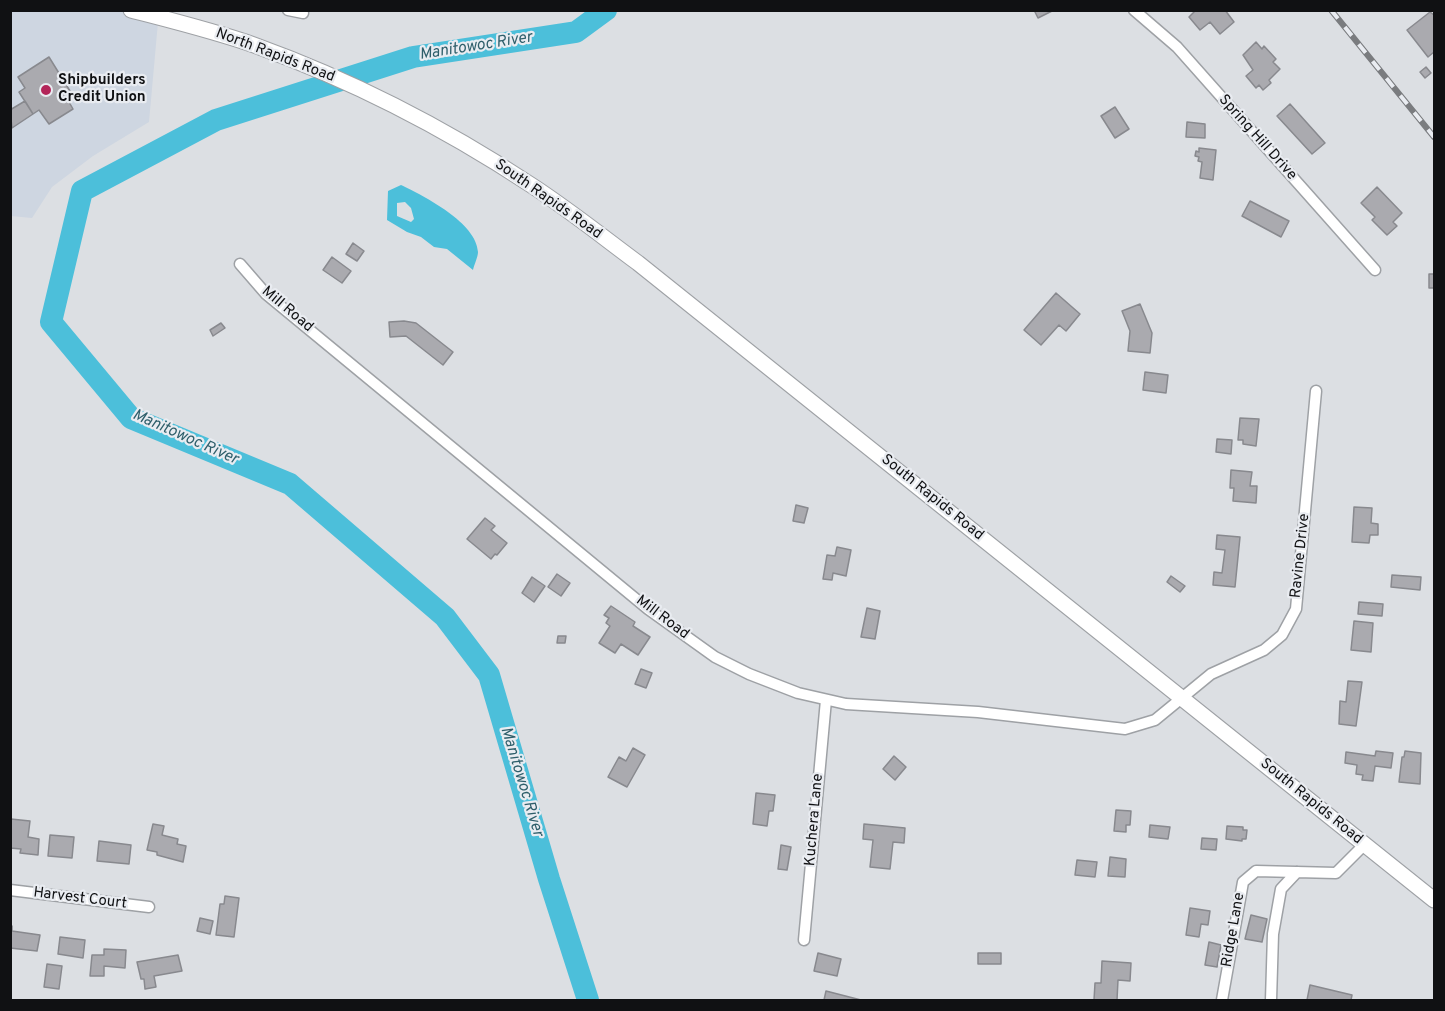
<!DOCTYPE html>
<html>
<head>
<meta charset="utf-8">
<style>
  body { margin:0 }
  #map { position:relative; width:1445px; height:1011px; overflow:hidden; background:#dcdfe3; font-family:Overpass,sans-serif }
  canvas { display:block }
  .frame { position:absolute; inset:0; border:12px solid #101113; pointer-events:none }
</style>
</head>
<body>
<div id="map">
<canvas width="1445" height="1011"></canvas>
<div class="frame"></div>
</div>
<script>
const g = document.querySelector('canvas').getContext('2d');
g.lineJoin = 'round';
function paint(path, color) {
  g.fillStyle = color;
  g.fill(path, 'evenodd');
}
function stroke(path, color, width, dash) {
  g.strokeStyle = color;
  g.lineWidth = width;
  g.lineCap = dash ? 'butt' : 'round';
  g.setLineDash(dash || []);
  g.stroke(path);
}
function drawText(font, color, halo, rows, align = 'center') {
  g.font = font + ' Overpass,sans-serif';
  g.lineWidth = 4.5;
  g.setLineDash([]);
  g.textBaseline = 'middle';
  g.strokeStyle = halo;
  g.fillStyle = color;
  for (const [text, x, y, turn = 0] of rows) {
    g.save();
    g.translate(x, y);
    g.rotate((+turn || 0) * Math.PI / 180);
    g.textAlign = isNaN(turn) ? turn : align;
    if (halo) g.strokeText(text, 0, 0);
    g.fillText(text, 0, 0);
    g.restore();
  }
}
const built = new Path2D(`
  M10 11H159L149 122 93 156 52 187 32 218 11 216Z`);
const water = new Path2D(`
  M401 185C424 196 477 223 478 252 478 257 474 265 473 270L447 249 434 247 421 237 407 232 387 220 388 191ZM405 202 411 208 414 219 411 222 397 216V203Z`);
const river = new Path2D(`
  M588 1000 549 879 489 675 445 617 290 484 131 418 51 322 82 191 216 120 413 57 576 32 606 10`);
const building = new Path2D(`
  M1034 10H1054L1038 18Z
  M1196 10H1225L1234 22 1220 34 1210 22 1200 30 1189 17Z
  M1430 12 1434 15V52L1428 57 1407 30Z
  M1256 42 1262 49 1264 46 1276 59 1273 62 1280 69 1269 80 1271 83 1263 90 1259 85 1256 88 1246 76 1253 70 1243 55Z
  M49 57 70 91 65 95 73 109 49 124 39 110 33 114 19 92 25 88 18 77Z
  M1426 67 1431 73 1425 78 1420 72Z
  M25 101 33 114 12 128 10 110Z
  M1290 104 1325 143 1312 154 1277 116Z
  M1115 107 1129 129 1115 138 1101 116Z
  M1187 122 1205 124V138L1186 137Z
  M1199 148 1216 150 1213 180 1200 178 1202 162 1198 161 1199 157 1195 156 1196 151 1199 152Z
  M1377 187 1402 213 1393 222 1397 226 1387 235 1372 220 1375 217 1361 203Z
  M1250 201 1289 221 1281 237 1242 216Z
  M353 243 364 251 357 261 346 254Z
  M332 257 351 271 342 283 323 270Z
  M1429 274H1434V288H1429Z
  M1056 293 1080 314 1066 331 1059 325 1041 345 1024 330Z
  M1140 304 1152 333 1150 353 1128 351 1130 331 1122 311Z
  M404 321 416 323 453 352 443 365 406 336 390 337 389 322Z
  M221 323 225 328 213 336 210 330Z
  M1145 372 1168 375 1166 393 1143 390Z
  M1240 418 1259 419 1256 446 1243 444V440H1238Z
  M1217 439 1232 440 1231 454 1216 452Z
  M1231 470 1252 472 1250 486H1257L1256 503 1233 501 1234 488H1230Z
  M796 505 808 508 804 523 793 521Z
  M1354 507 1372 508 1371 523 1378 524V535H1370L1369 543 1352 542Z
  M485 518 495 526 491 530 507 543 497 555 495 554 491 559 467 539Z
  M1217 535 1240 537 1235 587 1213 585 1214 572 1222 573 1225 550 1216 549Z
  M837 547 851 550 846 576 833 573 832 580 823 579 827 555 835 556Z
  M557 574 570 583 561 596 548 587Z
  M1392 575 1421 577 1420 590 1391 587Z
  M1171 576 1185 586 1180 592 1167 582Z
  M532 577 545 586 534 602 522 593Z
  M1359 602 1383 604 1382 616 1358 614Z
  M611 606 635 622 633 626 650 637 638 655 621 644 615 653 599 643 610 626 606 623 609 618 604 615Z
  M867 608 880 611 875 639 861 637Z
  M1354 621 1373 623 1371 652 1351 650Z
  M558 636H566L565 643H557Z
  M641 669 652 673 646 688 635 684Z
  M1348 681 1362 682 1356 726 1339 724 1340 701 1346 702Z
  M633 748 645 755 627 787 608 777 619 757 626 761Z
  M1376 751 1393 753 1391 768 1375 766 1373 781 1362 780 1363 775 1356 774 1357 765 1345 763 1346 752 1375 756Z
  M1405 751 1421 753 1420 784 1399 782 1402 757H1404Z
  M894 756 906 767 895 780 883 769Z
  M756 793 775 795 773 811H769L767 826 753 824Z
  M1116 810 1131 811 1130 825H1126V832L1114 831Z
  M11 819 30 821 28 837 39 839 38 855 20 853 21 849 10 848Z
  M153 824 164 826 162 835 178 839 177 844 186 846 183 862 157 855V852L147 850Z
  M864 824 905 828 904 843 893 842 890 869 870 867 873 840 863 839Z
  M1150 825 1170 827 1168 839 1149 837Z
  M1227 826 1243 827V830H1247L1246 839H1242V841L1226 839Z
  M50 835 74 837 72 858 48 856Z
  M1202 838 1217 839 1216 850 1201 849Z
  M99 841 131 845 129 864 97 861Z
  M781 845 791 847 787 870 778 869Z
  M1110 857 1126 859 1125 877 1108 876Z
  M1077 860 1097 862 1095 877 1075 875Z
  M225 896 239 898 234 937 216 935 220 904H224Z
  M1190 908 1210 911 1208 925 1201 924 1199 937 1186 935Z
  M1251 915 1267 919 1262 942 1245 939Z
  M200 918 213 921 210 934 197 931Z
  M10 926H12V931L40 935 37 951 10 948Z
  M60 937 85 940 83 958 58 954Z
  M1209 942 1221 945 1217 967 1205 965Z
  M104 949 126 950 125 968 104 966V976H90L92 955H104Z
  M818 953 841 959 837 976 814 971Z
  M978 953H1001V964H978Z
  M178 955 182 971 154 976 156 987 145 989 144 979H141L137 962Z
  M1102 961 1131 963 1130 981 1118 980 1117 1000H1094L1095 983H1101Z
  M47 964 62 966 59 989 44 987Z
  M1310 985 1352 995 1351 1000H1307Z
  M826 991 861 1000H824Z`);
const minor = new Path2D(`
  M288 10 303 13
  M1134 10 1177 47 1375 270
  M240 264 266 294 648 609 715 657 749 674 798 693 846 704 978 712 1125 729 1155 720 1211 674 1264 650 1282 635 1296 609 1316 391
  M10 890 149 907
  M804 940 826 700
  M1222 1000 1243 882 1256 871 1336 873 1364 845
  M1271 1000 1273 934 1281 889 1297 872`);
const secondary = new Path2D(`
  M131 10C173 21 214 31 254 45 351 80 446 129 531 185 568 209 603 237 638 263L1434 900`);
const rail = new Path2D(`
  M1331 10 1434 137`);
const markers = [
  [46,90,6,"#b32559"]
];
const streetNames = [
  ["North Rapids Road",275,56,21],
  ["Spring Hill Drive",1257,138,48],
  ["South Rapids Road",548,200,35],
  ["Mill Road",287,310,40],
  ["South Rapids Road",932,498,39],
  ["Ravine Drive",1301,556,-84],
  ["Mill Road",662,618,37],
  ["South Rapids Road",1311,802,39],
  ["Kuchera Lane",815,820,-85],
  ["Harvest Court",80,899,7],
  ["Ridge Lane",1234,930,-80]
];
const poiNames = [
  ["Shipbuilders",58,81],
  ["Credit Union",58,98]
];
const waterNames = [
  ["Manitowoc River",476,47,-9],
  ["Manitowoc River",185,438,24],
  ["Manitowoc River",521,782,73]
];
paint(built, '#ced6e1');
paint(water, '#4cbfda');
stroke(river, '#4cbfda', 22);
paint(building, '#aaaaaf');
stroke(building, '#88898e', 1.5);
stroke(minor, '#9ea1a5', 13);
stroke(secondary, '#9ea1a5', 17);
stroke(minor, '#fff', 10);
stroke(secondary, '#fff', 15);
stroke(rail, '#7a7c7f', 6);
stroke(rail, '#e9ecf1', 4, [11]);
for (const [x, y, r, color] of markers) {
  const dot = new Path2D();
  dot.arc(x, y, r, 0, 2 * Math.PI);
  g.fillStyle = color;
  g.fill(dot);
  stroke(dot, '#e9ecf1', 2);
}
drawText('15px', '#101113', '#e9ecf1', streetNames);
drawText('bold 15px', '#101113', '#e9ecf1', poiNames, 'left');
drawText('italic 16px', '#2f5f6b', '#e9ecf1', waterNames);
</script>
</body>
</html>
